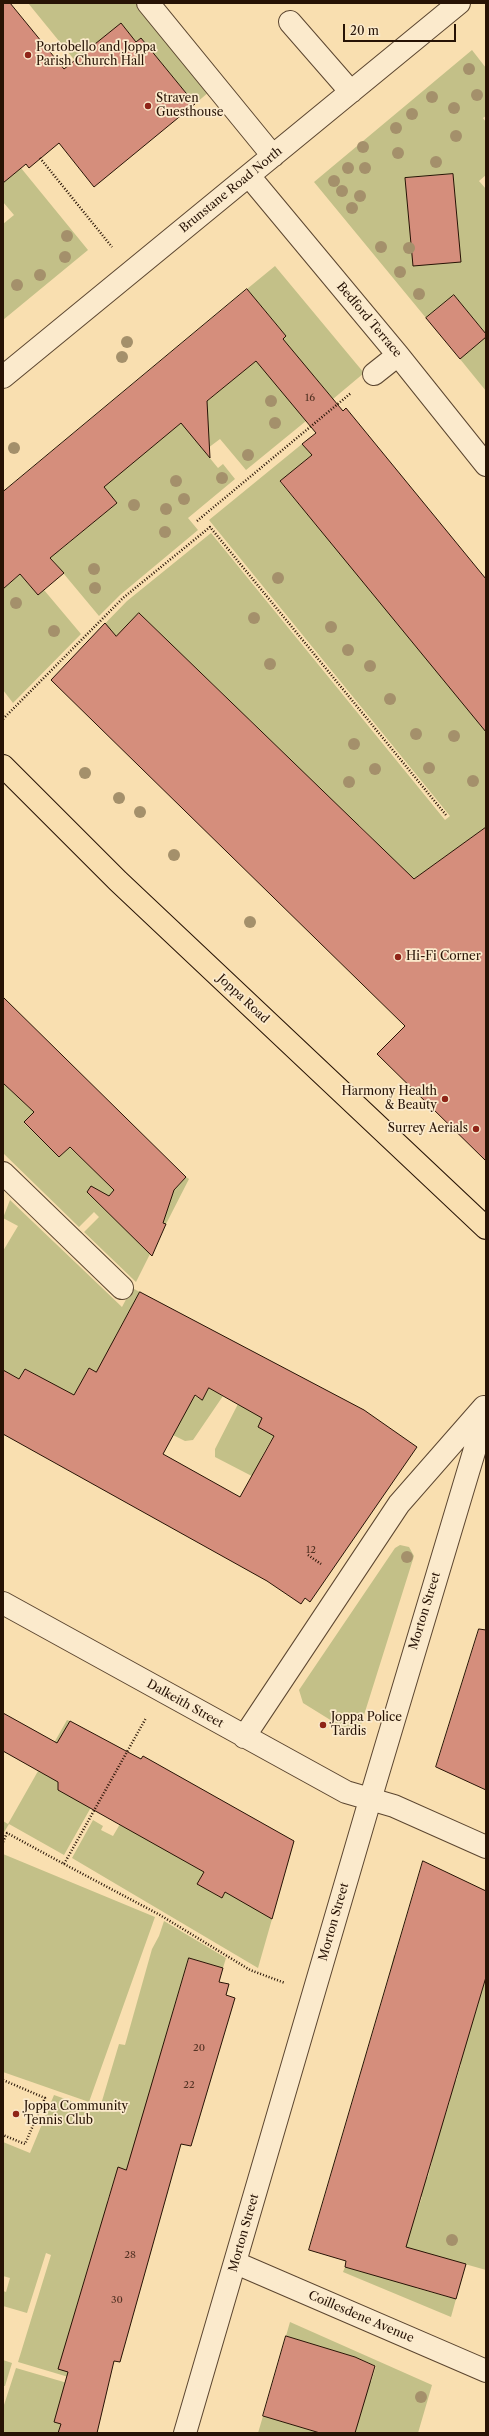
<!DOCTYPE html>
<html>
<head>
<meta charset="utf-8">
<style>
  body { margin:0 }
  #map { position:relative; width:489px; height:2436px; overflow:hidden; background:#f9dfb0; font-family:"Libre Caslon Text",serif }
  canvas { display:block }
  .frame { position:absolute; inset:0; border:4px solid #271305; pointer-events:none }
  .scale { position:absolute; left:343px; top:24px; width:113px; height:18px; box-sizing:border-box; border:2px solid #271305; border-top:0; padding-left:5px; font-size:12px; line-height:14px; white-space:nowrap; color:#271305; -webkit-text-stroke:3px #fbeacc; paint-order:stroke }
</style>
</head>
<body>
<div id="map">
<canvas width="489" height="2436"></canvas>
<div class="frame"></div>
<div class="scale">20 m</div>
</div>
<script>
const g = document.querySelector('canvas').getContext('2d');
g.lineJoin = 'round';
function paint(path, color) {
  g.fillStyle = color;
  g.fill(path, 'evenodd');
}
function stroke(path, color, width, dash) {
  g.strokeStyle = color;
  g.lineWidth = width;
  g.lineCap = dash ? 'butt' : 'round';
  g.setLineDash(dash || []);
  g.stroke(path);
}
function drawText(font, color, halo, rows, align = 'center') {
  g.font = font + ' "Libre Caslon Text",serif';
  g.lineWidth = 3.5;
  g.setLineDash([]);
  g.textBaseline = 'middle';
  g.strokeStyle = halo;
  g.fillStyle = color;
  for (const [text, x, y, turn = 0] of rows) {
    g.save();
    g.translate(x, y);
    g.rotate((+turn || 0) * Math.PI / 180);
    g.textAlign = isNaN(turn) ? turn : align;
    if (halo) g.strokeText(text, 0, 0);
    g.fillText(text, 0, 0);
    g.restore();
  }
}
const green = new Path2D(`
  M28 3H136L210 91 195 104 141 38 136 42 121 23 94 45 121 78 103 95Z
  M472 50 486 68V116L483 118 486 122V175L479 181 486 189V334L454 295 426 318 314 182Z
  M21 168 88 250 3 320V224L14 215 3 202V183Z
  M275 266 364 373 333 399 313 375 287 397 306 421 246 470 220 439 204 451 218 468 223 464 235 479 188 518 198 530 120 595 99 616 3 501V492L7 488 59 551 117 503 65 440 69 437 108 483 286 336 247 289Z
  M486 337V391L460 359Z
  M302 444 312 455 280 482 486 724V827L370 911 373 839 359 825 321 863 279 749 249 719 211 758 188 736 226 697 195 667 158 705 134 683 171 644 139 613 101 652 89 640 127 601 211 533 445 820 450 816 209 520Z
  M20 574 38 595 44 590 81 634 13 703 3 690V589Z
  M3 1081 34 1112 24 1123 59 1157 69 1147 79 1156 121 1113 174 1190 186 1177 189 1179 166 1224 157 1220 143 1247 151 1252 136 1282 84 1232 99 1217 94 1212 79 1227 3 1153Z
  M10 1200 122 1307 132 1288 140 1292 115 1337 132 1413 89 1368 68 1406 51 1383 25 1369 19 1379 7 1373 3 1380V1251L18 1226 3 1218Z
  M180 1388 202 1400 209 1388 223 1396 193 1440 185 1441 173 1435Z
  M238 1404 263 1417 258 1427 268 1433 279 1426 261 1458 300 1501 215 1457V1449Z
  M400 1545 409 1547 414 1556 359 1731 353 1734 303 1703 299 1690 395 1548Z
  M67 1720 70 1721 41 1772 94 1802 64 1855 9 1824 3 1834V1821L8 1824Z
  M93 1820 103 1826 101 1830 113 1836 120 1824 204 1872 197 1884 222 1898 229 1886 272 1919 258 1968 72 1858Z
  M3 1854 155 1917 89 2102 3 2072Z
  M164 1921 226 1958 223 1968 189 1958 149 2093 153 2178 118 2168 107 2202 114 2204 99 2230 76 2308 83 2310 92 2384 18 2362 51 2255 46 2253 27 2313 3 2306V2291L6 2292 10 2278 3 2276V2142L30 2153 54 2095 99 2111 119 2044 125 2045 152 1949 159 1936Z
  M394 1955 462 1976 486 1977V2270L426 2253 416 2288 456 2299 451 2317 343 2272 345 2267 402 2283 393 2208 416 2214 422 2197 332 2171 338 2152 428 2177 432 2161 409 2154 421 2112 444 2119 450 2101 428 2091 361 2072 367 2052 434 2072 456 2081 461 2064 439 2057 474 2017 479 2002 457 1993 390 1973Z
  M290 2322 432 2385 418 2433H355L357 2427 349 2376 371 2382 376 2366 355 2357 286 2336Z
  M3 2360 12 2363 5 2386H3Z
  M16 2368 98 2392 64 2388 54 2422 61 2424 58 2433H3V2408Z
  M263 2416 320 2433H258Z`);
const building = new Path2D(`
  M3 3H10L64 69 121 23 136 42 141 38 195 104 94 187 59 143 29 168 26 164 3 183Z
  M453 174 461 262 413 266 405 178Z
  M247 289 286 336 283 339 343 411 346 408 486 579V732L280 481 312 455 302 444 316 433 256 361 207 401 210 458 181 423 104 487 117 503 50 558 64 573 38 595 20 574 3 589V492Z
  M454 295 486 334V337L460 359 426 318Z
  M139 613 414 879 486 827V1161L377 1054 405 1026 51 680 105 623 116 636Z
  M3 997 186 1177 174 1190 163 1223 166 1224 152 1256 87 1192 91 1186 109 1196 114 1190 70 1147 59 1157 24 1122 34 1112 3 1083Z
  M140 1292 364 1410 417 1447 310 1602 305 1598 301 1604 267 1581 3 1434V1370L19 1379 25 1369 74 1395 89 1368 96 1372ZM209 1388 262 1418 258 1427 274 1436 240 1497 163 1454 195 1395 202 1400Z
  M479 1629 486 1630V1790L436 1767Z
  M3 1713 57 1743 70 1721 141 1759 143 1756 294 1841 272 1919 225 1892 222 1898 197 1884 204 1872 58 1790V1782L3 1751Z
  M423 1861 486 1891V1977L406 2247 466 2264 456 2299 345 2267 346 2261 309 2250Z
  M189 1958 223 1968 219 1982 229 1984 226 1995 235 1998 191 2146 181 2144 120 2362 114 2361 97 2433H58L61 2424 54 2422 68 2372 58 2369 118 2167 126 2170Z
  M286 2336 355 2357 375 2366 355 2433H320L263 2416Z`);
const path = new Path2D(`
  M40 158 112 247
  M197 521 351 393
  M3 719 123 598 210 527 446 815
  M308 1555 321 1564
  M3 1842 7 1833 64 1864 146 1718
  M64 1864 160 1915 250 1970 285 1983
  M3 2080 45 2098 25 2144 3 2135`);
const minor = new Path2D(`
  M148 3 273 156
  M290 22 351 92
  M249 176 398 355 486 465
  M374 374 398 355
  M3 377 459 3
  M3 1173 122 1288
  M3 1603 346 1792 394 1806 486 1847
  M244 1737 399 1504 484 1407
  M236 2263 486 2371
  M185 2433 370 1800 486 1412`);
const major = new Path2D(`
  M3 766 118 881 486 1228`);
const trees = [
  [469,69],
  [477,95],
  [432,97],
  [454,108],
  [412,114],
  [396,128],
  [456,136],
  [363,147],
  [398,153],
  [436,162],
  [348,168],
  [365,168],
  [334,181],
  [342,191],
  [360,196],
  [352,208],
  [67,236],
  [381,247],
  [409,248],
  [65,257],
  [400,272],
  [40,275],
  [17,285],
  [419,294],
  [127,342],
  [122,357],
  [271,401],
  [275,423],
  [14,448],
  [248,455],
  [222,478],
  [176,481],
  [184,499],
  [134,505],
  [166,509],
  [165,532],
  [94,569],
  [278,578],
  [95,588],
  [16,603],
  [254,618],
  [331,627],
  [54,631],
  [348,650],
  [270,664],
  [370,666],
  [390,699],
  [416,734],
  [454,736],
  [354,744],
  [429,768],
  [375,769],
  [85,773],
  [473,781],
  [349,782],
  [119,798],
  [140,812],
  [174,855],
  [250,922],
  [407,1557],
  [452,2240],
  [421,2397]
];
const markers = [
  [28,55,4,"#8f2418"],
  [148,106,4,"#8f2418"],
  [398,957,4,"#8f2418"],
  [445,1099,4,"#8f2418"],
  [476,1129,4,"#8f2418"],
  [323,1725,4,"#8f2418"],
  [16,2114,4,"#8f2418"]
];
const numberNames = [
  ["16",310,398],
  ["12",311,1550],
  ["20",199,2048],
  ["22",189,2085],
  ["28",130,2255],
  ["30",117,2300]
];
const poiNames = [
  ["Portobello and Joppa",36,48],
  ["Parish Church Hall",36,62],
  ["Straven",156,99],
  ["Guesthouse",156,113],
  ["Hi-Fi Corner",406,957],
  ["Harmony Health",437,1092,"right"],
  ["& Beauty",437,1106,"right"],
  ["Surrey Aerials",468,1129,"right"],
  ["Joppa Police",331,1718],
  ["Tardis",331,1732],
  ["Joppa Community",24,2107],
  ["Tennis Club",24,2121]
];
const streetNames = [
  ["Brunstane Road North",231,190,-39],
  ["Bedford Terrace",369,320,50],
  ["Joppa Road",243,999,43],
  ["Morton Street",425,1611,-73],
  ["Dalkeith Street",185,1704,29],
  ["Morton Street",334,1922,-74],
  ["Morton Street",244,2233,-74],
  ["Coillesdene Avenue",361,2317,23]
];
paint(green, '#c3c088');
paint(building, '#d58e7c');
stroke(building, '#271305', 1);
stroke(minor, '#5c4630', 24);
stroke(major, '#271305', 24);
stroke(path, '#271305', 2.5, [1, 2]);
stroke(minor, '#fbeacc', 22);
stroke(major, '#f9dfb0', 22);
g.fillStyle = '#a4906b';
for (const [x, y] of trees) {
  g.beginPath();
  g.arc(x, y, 6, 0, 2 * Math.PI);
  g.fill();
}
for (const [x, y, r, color] of markers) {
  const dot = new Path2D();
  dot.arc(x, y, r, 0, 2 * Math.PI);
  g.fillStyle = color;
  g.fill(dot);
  stroke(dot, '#fbeacc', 1.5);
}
drawText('10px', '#523223', null, numberNames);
drawText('12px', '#271305', '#fbeacc', poiNames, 'left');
drawText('12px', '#271305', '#fbeacc', streetNames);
</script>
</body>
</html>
